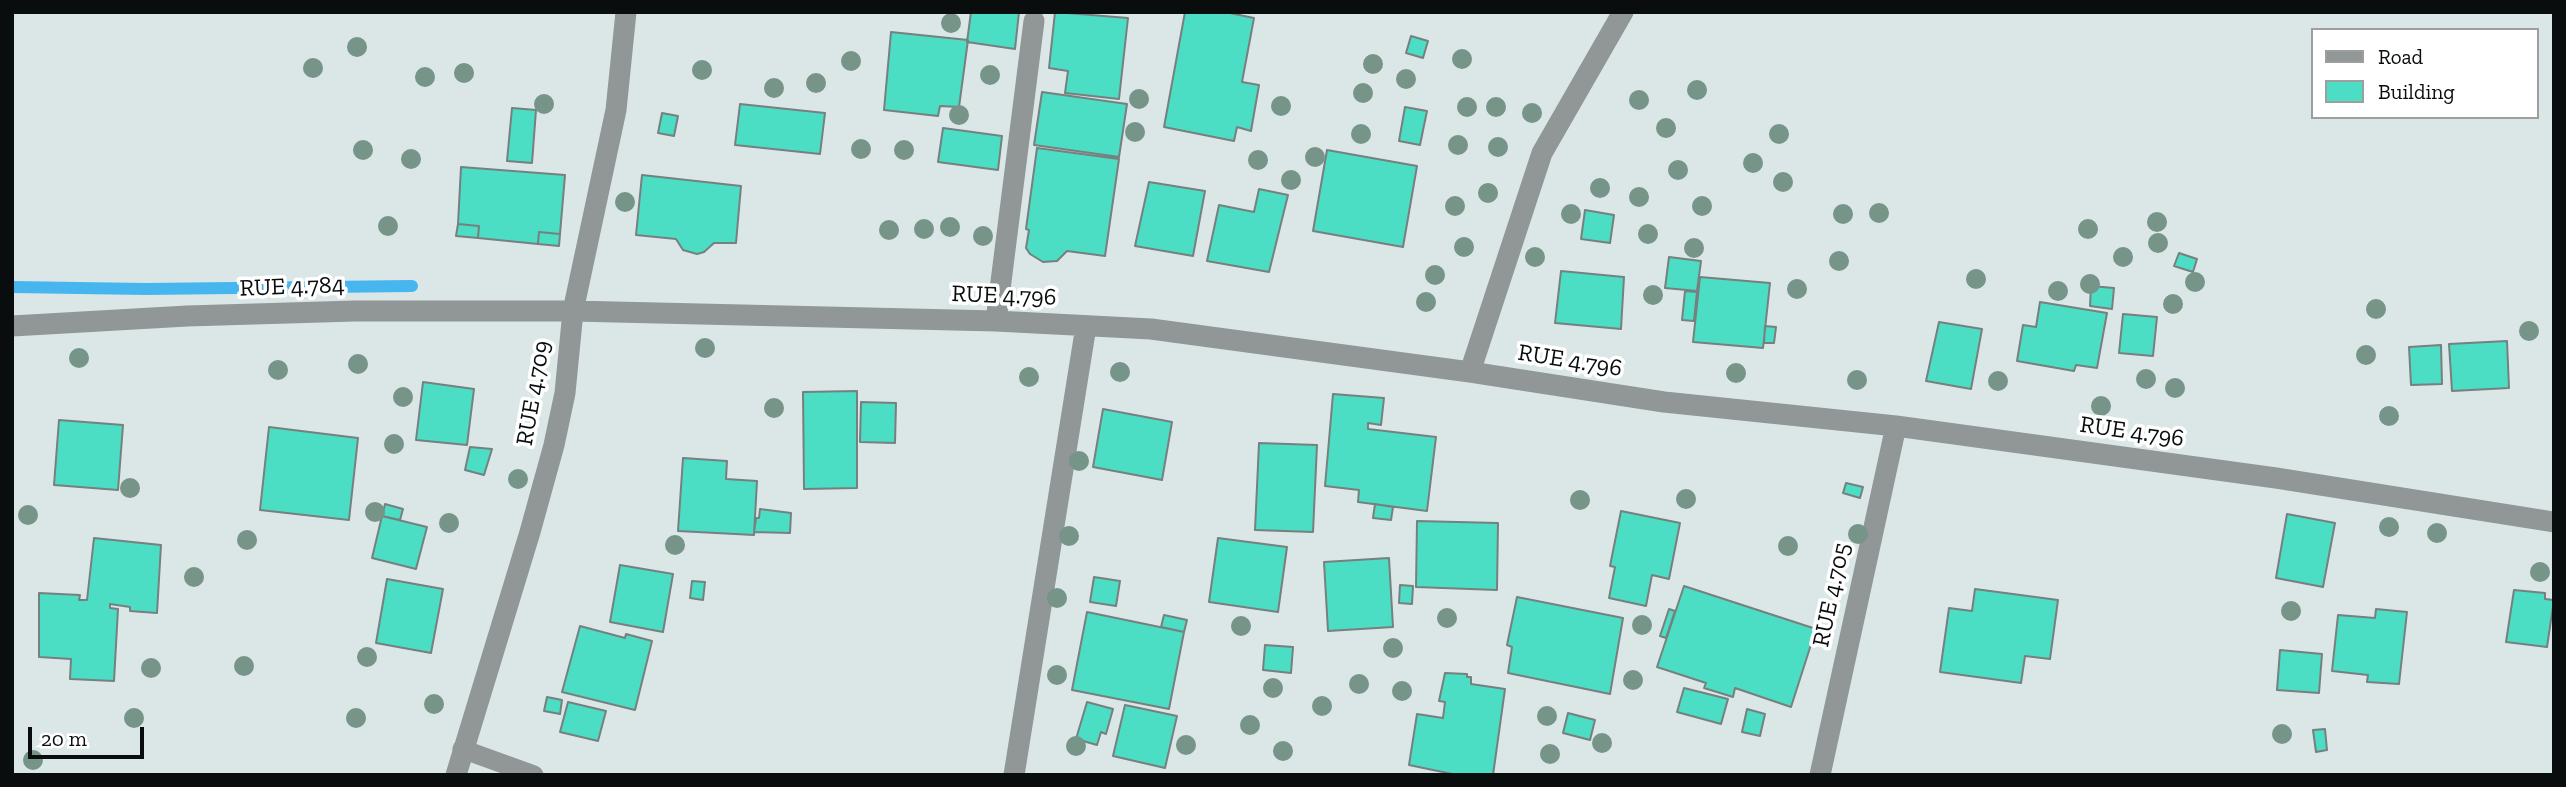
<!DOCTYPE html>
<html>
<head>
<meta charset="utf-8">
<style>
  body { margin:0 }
  #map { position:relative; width:2566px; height:787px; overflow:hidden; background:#dbe7e7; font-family:"Zilla Slab",serif }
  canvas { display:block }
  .frame { position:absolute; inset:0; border:14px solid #090d0d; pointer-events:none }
  .legend { position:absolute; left:2311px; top:28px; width:228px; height:91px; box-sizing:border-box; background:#fff; border:2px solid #9d9e9e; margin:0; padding:9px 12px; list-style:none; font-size:21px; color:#090d0d }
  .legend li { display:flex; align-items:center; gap:14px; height:35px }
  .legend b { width:35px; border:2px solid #9d9e9e }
  .scale { position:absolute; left:28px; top:727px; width:116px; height:32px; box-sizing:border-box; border:4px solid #090d0d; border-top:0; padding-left:9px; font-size:21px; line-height:24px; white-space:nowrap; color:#090d0d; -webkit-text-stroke:5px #fff; paint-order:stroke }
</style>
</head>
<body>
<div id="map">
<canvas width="2566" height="787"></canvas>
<div class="frame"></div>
<ul class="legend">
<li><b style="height:9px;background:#919697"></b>Road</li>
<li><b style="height:19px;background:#4cddc5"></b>Building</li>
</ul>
<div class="scale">20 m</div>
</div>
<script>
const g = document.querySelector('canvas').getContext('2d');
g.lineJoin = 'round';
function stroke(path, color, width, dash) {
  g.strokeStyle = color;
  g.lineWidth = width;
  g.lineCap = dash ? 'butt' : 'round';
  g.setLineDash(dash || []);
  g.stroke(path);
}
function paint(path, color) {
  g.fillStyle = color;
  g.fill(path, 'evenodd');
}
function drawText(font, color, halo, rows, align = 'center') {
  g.font = font + ' "Zilla Slab",serif';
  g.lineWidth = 7;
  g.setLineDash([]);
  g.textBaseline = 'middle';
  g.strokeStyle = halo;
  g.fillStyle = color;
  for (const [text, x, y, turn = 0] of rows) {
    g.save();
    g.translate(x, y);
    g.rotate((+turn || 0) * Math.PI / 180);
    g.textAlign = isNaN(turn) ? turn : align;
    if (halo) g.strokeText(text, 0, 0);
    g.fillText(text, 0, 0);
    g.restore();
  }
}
const stream = new Path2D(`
  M12 287 145 289 412 286`);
const building = new Path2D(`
  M971 12H1019L1015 49 967 42Z
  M1055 12 1128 18 1119 99 1065 93 1068 71 1049 68Z
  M1185 12H1225L1254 18 1242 82 1259 85 1251 131 1237 127 1234 141 1164 127Z
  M891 32 968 40 959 107 940 106 938 116 884 110Z
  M1411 36 1428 41 1423 58 1406 53Z
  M1042 92 1127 104 1119 157 1034 145Z
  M740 104 825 113 820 154 735 145Z
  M1405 107 1427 111 1420 145 1399 141Z
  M512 108 536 110 532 163 507 161Z
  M662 113 678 116 674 136 658 133Z
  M943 128 1002 136 998 170 938 162Z
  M1037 148 1119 159 1105 256 1067 251 1057 261 1043 262 1030 254 1026 248 1029 230 1026 229Z
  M1327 150 1417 166 1403 247 1313 231Z
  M461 167 565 175 560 234 539 232 538 244 478 238 479 226 458 224Z
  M642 175 741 186 736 243H714L704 252 697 254 683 250 676 239 636 235Z
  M1149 182 1205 191 1193 256 1135 246Z
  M1259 189 1288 195 1269 272 1207 261 1219 205 1254 212Z
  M1585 210 1614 215 1610 243 1581 239Z
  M458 224 479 226 478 238 456 236Z
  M539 232 560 234 559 246 538 244Z
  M2179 253 2197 259 2193 272 2174 266Z
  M1669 257 1701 261 1697 291 1665 288Z
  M1561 271 1624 277 1621 329 1555 323Z
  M1700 277 1770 283 1763 348 1693 342Z
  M2091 286 2114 288 2112 309 2090 306Z
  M1685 291 1697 292 1694 321 1682 320Z
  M2040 302 2107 313 2097 368 2076 365 2074 371 2017 361 2023 325 2036 327Z
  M2123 314 2157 317 2153 356 2119 353Z
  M1939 322 1982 329 1971 389 1926 381Z
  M1765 326 1776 327 1774 343H1764Z
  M2507 341 2509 388 2452 391 2449 344Z
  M2441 345 2442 384 2411 385 2409 347Z
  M423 382 474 389 467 445 416 440Z
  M857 391V488L804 489 803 392Z
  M1333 394 1384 398 1381 425 1368 423V429L1436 437 1427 511 1358 502 1359 490 1325 486Z
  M861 402 896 403 895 443 860 442Z
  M1103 409 1172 422 1162 480 1093 467Z
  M59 420 123 425 118 490 54 485Z
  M269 427 358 438 349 520 260 510Z
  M1259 443 1317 445 1313 532 1255 530Z
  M470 447 492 449 484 475 465 470Z
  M683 458 727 461 726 479 757 481 754 535 678 531Z
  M1846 483 1863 487 1860 498 1843 493Z
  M385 504 403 509 400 520 382 516Z
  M1375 504 1393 507 1391 520 1373 518Z
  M760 509 791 513 790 533 754 532 756 518H759Z
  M1621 511 1680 523 1669 579 1652 575 1646 606 1609 598 1615 567 1610 566Z
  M2287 514 2335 523 2323 587 2276 578Z
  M382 516 427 527 416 569 372 558Z
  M1417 521 1498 523 1497 590 1416 587Z
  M94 538 161 545 157 613 130 611V607L110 604V608L118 609 114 681 70 679 71 659 39 657V593L80 595 79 600H87Z
  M1218 538 1287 547 1278 612 1209 602Z
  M1389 558 1393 627 1328 631 1324 562Z
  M620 565 673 574 663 632 610 622Z
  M1094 577 1120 581 1116 606 1090 602Z
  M387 579 443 589 431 653 376 643Z
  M692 581 705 582 703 600 690 598Z
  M1400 585 1413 586 1412 604 1399 603Z
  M1684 586 1816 629 1791 707 1735 688 1733 697 1704 688 1706 683 1657 667Z
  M1975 589 2058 600 2050 659 2025 656 2021 683 1940 672 1949 608 1972 611Z
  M2514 590 2545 593V599L2554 600 2547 647 2506 642Z
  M1517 597 1623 618 1610 694 1508 673 1512 647 1507 645Z
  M1669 609 1675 611 1666 638 1660 636Z
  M2376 609 2407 612 2399 684 2367 682 2368 675 2332 671 2338 615 2375 618Z
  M1087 612 1184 632 1169 709 1072 690Z
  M1164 615 1187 620 1184 632 1161 627Z
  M580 626 625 638 626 634 652 641 635 710 562 692Z
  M1265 645 1293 647 1291 673 1263 670Z
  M2280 650 2322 654 2319 693 2277 690Z
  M1445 673 1467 674V677H1471V684L1505 689 1493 775H1457L1409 765 1417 714 1443 718 1445 702 1439 701Z
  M1684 688 1728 699 1721 724 1677 712Z
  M547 697 562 700 560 714 544 711Z
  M568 702 606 711 598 741 560 732Z
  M1087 702 1113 709 1106 734 1101 732 1097 745 1076 739Z
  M1125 705 1177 716 1165 768 1113 756Z
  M1747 709 1765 714 1760 736 1742 732Z
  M1568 713 1595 720 1590 740 1563 733Z
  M2325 729 2327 750 2316 752 2313 730Z`);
const lane = new Path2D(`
  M462 749 534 775`);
const street = new Path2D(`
  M996 321 1034 21
  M12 326 187 316 355 311H573L996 321 1151 329 1470 372 1664 402 1896 426 2276 478 2554 522
  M1470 372 1542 153 1623 12
  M456 775 530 532 554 445 565 393 573 311 616 110 626 12
  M1014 775 1086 326
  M1820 775 1896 426`);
const trees = [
  [951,23],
  [357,47],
  [1462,59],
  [851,61],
  [1373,64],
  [313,68],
  [702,70],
  [464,73],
  [990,75],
  [425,77],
  [1406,79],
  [816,83],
  [774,88],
  [1697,90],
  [1363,93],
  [1139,99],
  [1639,100],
  [544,104],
  [1281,106],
  [1467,107],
  [1496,107],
  [1532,113],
  [959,115],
  [1666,128],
  [1135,132],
  [1361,134],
  [1779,134],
  [1458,145],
  [1498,147],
  [861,149],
  [363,150],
  [904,150],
  [1315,157],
  [411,159],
  [1258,160],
  [1753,163],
  [1678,170],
  [1291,180],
  [1783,182],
  [1600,188],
  [1488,193],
  [1639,197],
  [625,202],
  [1455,206],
  [1702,206],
  [1879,213],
  [1571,214],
  [1843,214],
  [2157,222],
  [388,226],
  [950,227],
  [924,229],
  [2088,229],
  [889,230],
  [1648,234],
  [983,236],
  [2158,243],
  [1464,247],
  [1694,248],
  [1535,257],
  [2123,257],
  [1839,261],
  [1435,275],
  [1976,279],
  [2195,282],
  [2090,284],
  [1797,289],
  [2058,291],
  [1653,295],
  [1426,302],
  [2173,304],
  [2376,309],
  [2529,331],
  [705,348],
  [2366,355],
  [79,358],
  [358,364],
  [278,370],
  [1120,372],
  [1736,373],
  [1029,377],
  [2146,379],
  [1857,380],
  [1998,381],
  [2175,388],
  [403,397],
  [2101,406],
  [774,408],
  [2389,416],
  [394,444],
  [1079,461],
  [518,479],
  [130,488],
  [1686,499],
  [1580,500],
  [375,512],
  [28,515],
  [449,523],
  [2389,527],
  [2437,533],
  [1858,534],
  [1069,536],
  [247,540],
  [675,545],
  [1788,546],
  [2540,572],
  [194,577],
  [1057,598],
  [2291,611],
  [1447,618],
  [1642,625],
  [1241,626],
  [1393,648],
  [367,657],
  [244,666],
  [151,668],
  [1057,675],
  [1633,680],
  [1359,684],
  [1273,688],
  [1402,691],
  [434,704],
  [1322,706],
  [1547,716],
  [134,718],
  [356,718],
  [1250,725],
  [2282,734],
  [1602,743],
  [1186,745],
  [1076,746],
  [1283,751],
  [1550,754],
  [33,760]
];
const streetNames = [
  ["RUE 4.784",292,287,-2],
  ["RUE 4.796",1004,296,2],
  ["RUE 4.796",1570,361,9],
  ["RUE 4.709",534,393,-80],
  ["RUE 4.796",2132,432,8],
  ["RUE 4.705",1832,595,-78]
];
stroke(stream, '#48b6ee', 12);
paint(building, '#4cddc5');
stroke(building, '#76807e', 2);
stroke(lane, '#919697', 19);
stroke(street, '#919697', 21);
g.fillStyle = '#769488';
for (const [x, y] of trees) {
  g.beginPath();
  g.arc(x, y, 10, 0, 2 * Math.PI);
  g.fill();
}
drawText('24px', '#090d0d', '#fff', streetNames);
</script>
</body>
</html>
